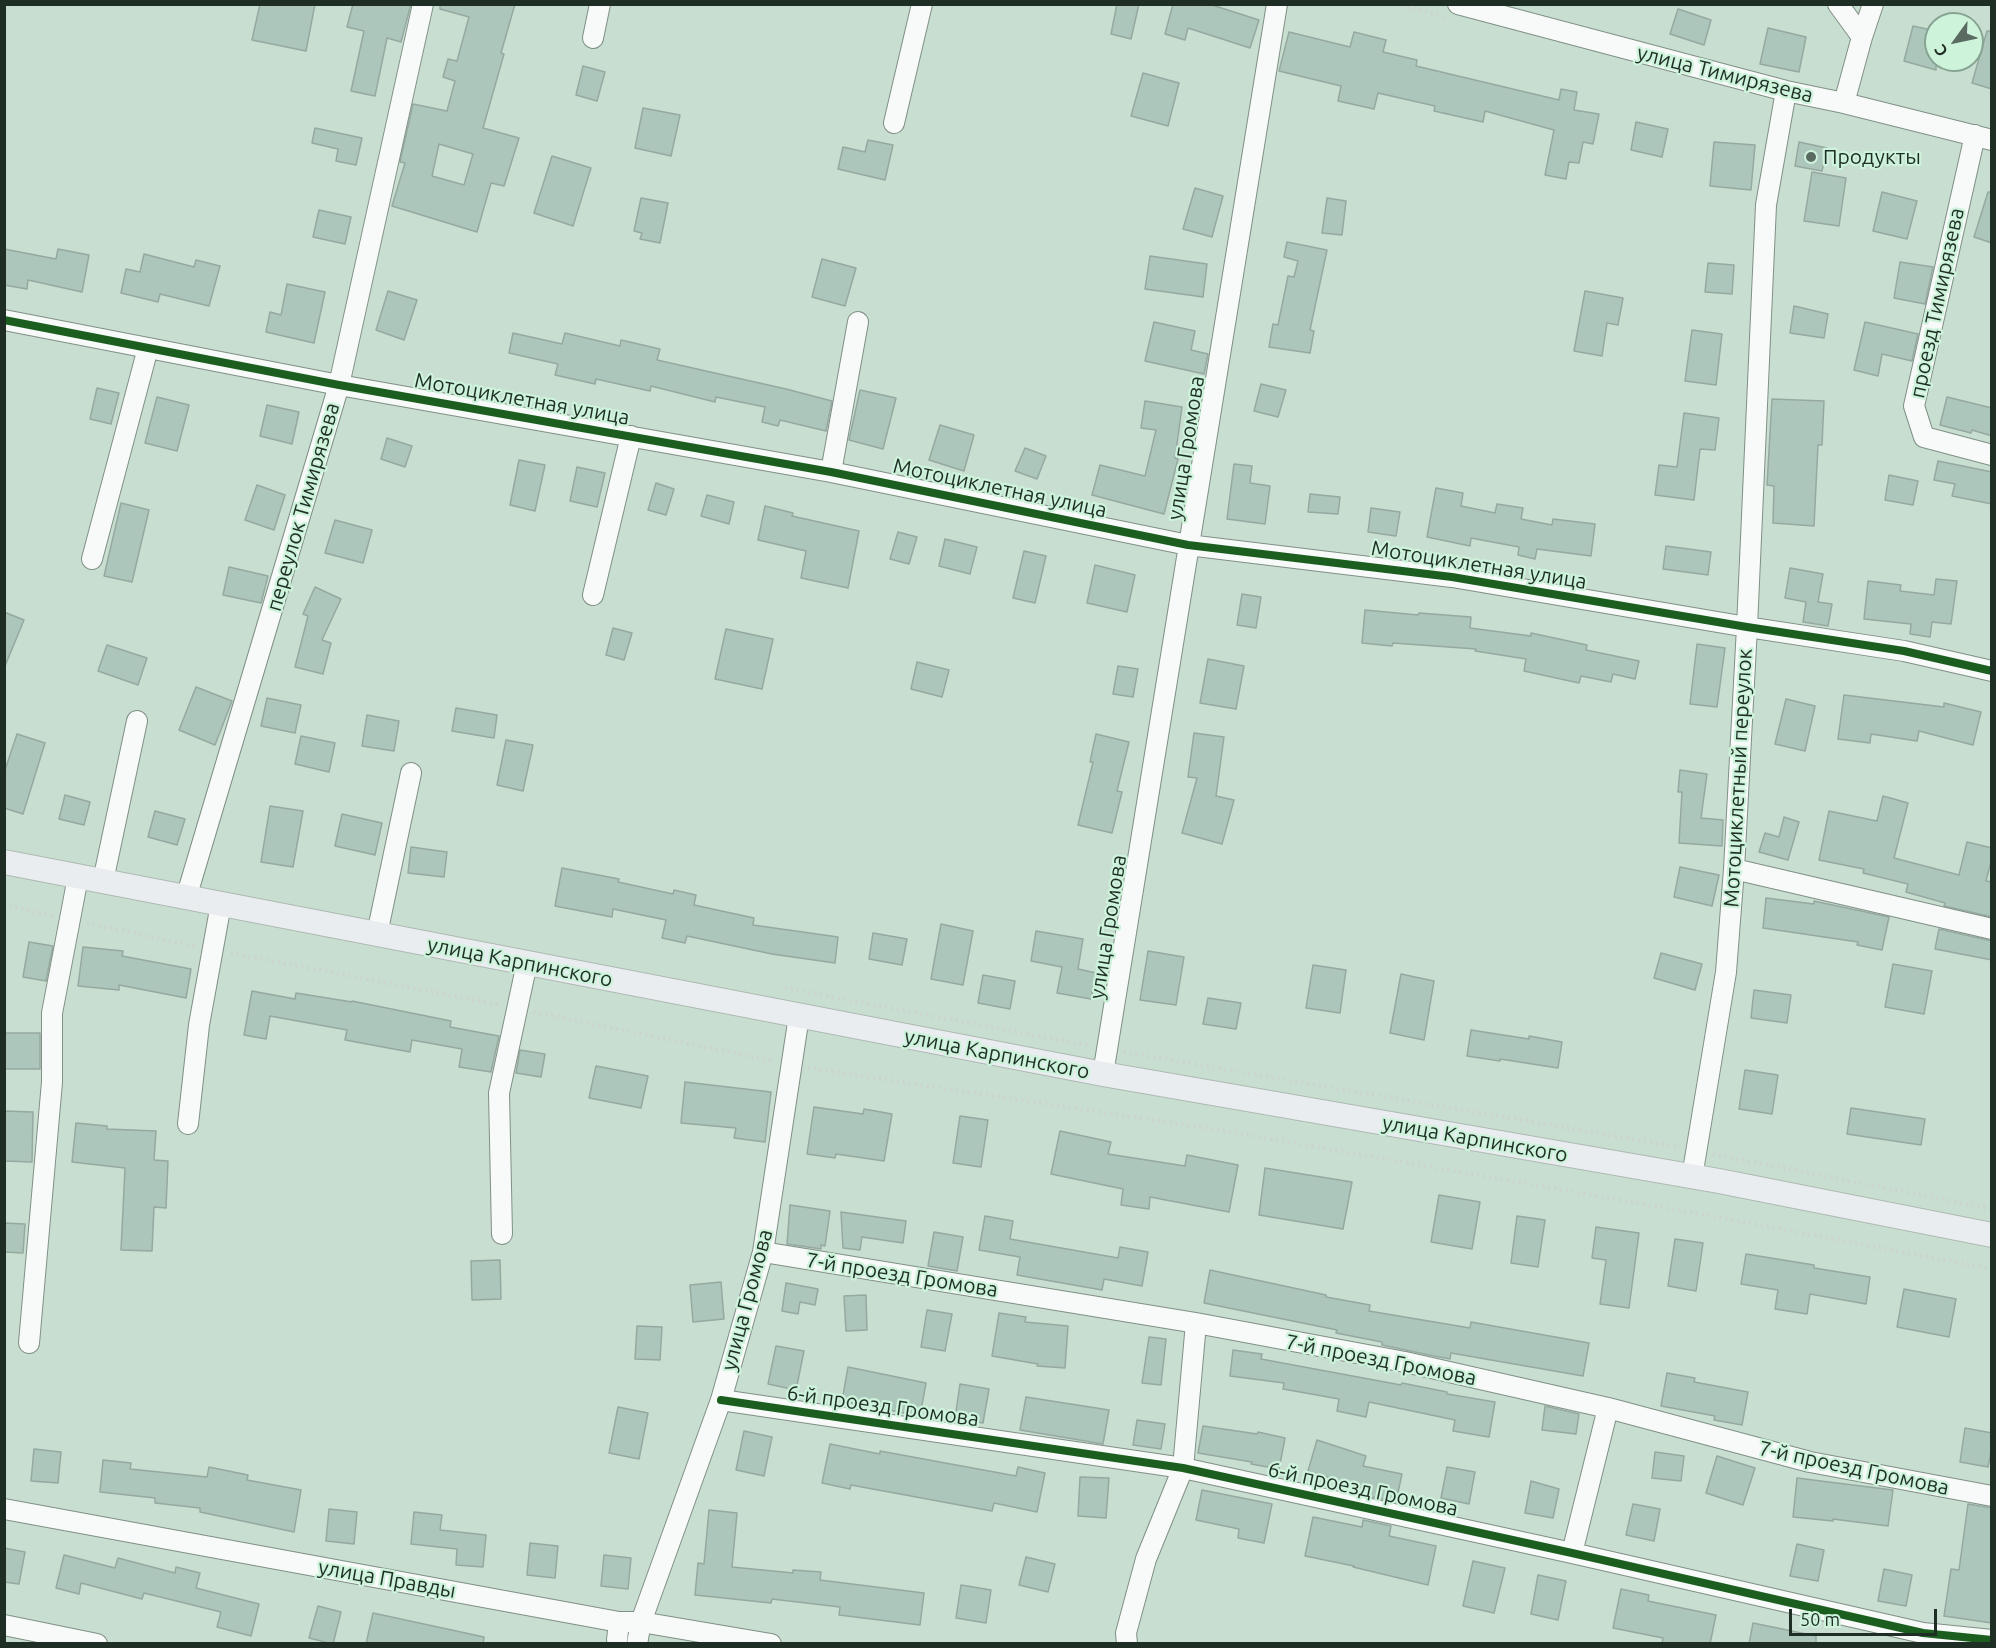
<!DOCTYPE html>
<html>
<head>
<meta charset="utf-8">
<style>
  body { margin:0 }
  #map { position:relative; width:1996px; height:1648px; overflow:hidden; background:#c8ded0; font-family:Ubuntu,sans-serif }
  canvas { display:block }
  .frame { position:absolute; inset:0; border:6px solid #1f2e25; pointer-events:none }
  .north { position:absolute; left:1924px; top:12px; width:60px; height:60px; box-sizing:border-box; background:#cdf3db; border:2px solid #87a492; border-radius:50%; rotate:237deg; font-size:16px; font-weight:700; line-height:24px; text-align:center; color:#1f2e25 }
  .north::after { content:''; display:block; margin:auto; width:21px; height:27px; background:#5a6c61; clip-path:polygon(50% 0,100% 100%,50% 72%,0 100%) }
  .scale { position:absolute; left:1789px; top:1609px; width:148px; height:27px; box-sizing:border-box; border:3px solid #1f2e25; border-top:0; padding-left:8px; font-size:18px; line-height:21px; white-space:nowrap; color:#1f2e25; -webkit-text-stroke:4px #cdf3db; paint-order:stroke }
</style>
</head>
<body>
<div id="map">
<canvas width="1996" height="1648"></canvas>
<div class="frame"></div>
<div class="north">С</div>
<div class="scale">50 m</div>
</div>
<script>
const g = document.querySelector('canvas').getContext('2d');
g.lineJoin = 'round';
function paint(path, color) {
  g.fillStyle = color;
  g.fill(path, 'evenodd');
}
function stroke(path, color, width, dash) {
  g.strokeStyle = color;
  g.lineWidth = width;
  g.lineCap = dash ? 'butt' : 'round';
  g.setLineDash(dash || []);
  g.stroke(path);
}
function drawText(font, color, halo, rows, align = 'center') {
  g.font = font + ' Ubuntu,sans-serif';
  g.lineWidth = 4.5;
  g.setLineDash([]);
  g.textBaseline = 'middle';
  g.strokeStyle = halo;
  g.fillStyle = color;
  for (const [text, x, y, turn = 0] of rows) {
    g.save();
    g.translate(x, y);
    g.rotate((+turn || 0) * Math.PI / 180);
    g.textAlign = isNaN(turn) ? turn : align;
    if (halo) g.strokeText(text, 0, 0);
    g.fillText(text, 0, 0);
    g.restore();
  }
}
const building = new Path2D(`
  M260 4H315L306 51 252 40Z
  M353 4H411L401 42 387 38 375 96 351 91 364 31 347 27Z
  M440 4H515L501 53 504 54 483 128 519 138 504 186 491 183 477 232 392 206 405 163 400 162 413 104 447 111 455 81 443 77 448 59 457 61 469 17 440 9ZM439 144 473 154 464 185 432 176Z
  M1117 4H1139L1131 39 1111 34Z
  M1173 4H1209L1259 20 1250 48 1188 28 1185 40 1165 34Z
  M1678 9 1711 20 1704 45 1670 34Z
  M1913 26 1936 31V70L1904 61Z
  M1768 28 1806 37 1799 72 1760 64Z
  M1987 31H1992V89L1972 83Z
  M1289 32 1350 47 1354 32 1386 40 1383 52 1417 60 1416 66 1559 100 1561 89 1577 92 1574 110 1599 114 1593 144 1583 142 1579 163 1569 162 1566 179 1545 175 1554 130 1485 111 1483 122 1434 111 1435 106 1378 93 1374 109 1338 101 1341 86 1279 71Z
  M583 66 605 72 597 101 576 95Z
  M1143 73 1179 83 1168 126 1131 116Z
  M643 108 680 115 671 156 635 148Z
  M1636 122 1668 129 1662 157 1631 150Z
  M315 128 362 138 356 165 336 161 338 149 312 143Z
  M868 140 893 145 885 180 838 169 843 147 865 152Z
  M1714 142 1755 145 1751 190 1710 186Z
  M1799 142 1827 148 1822 171 1795 166Z
  M552 156 591 168 573 226 534 213Z
  M1812 172 1846 178 1839 226 1804 221Z
  M1195 188 1223 196 1212 237 1183 229Z
  M1882 192 1917 201 1907 239 1873 231Z
  M1988 192H1992V243L1974 237Z
  M641 198 668 203 660 243 640 239 642 233 634 231Z
  M1327 198 1346 201 1342 235 1322 233Z
  M319 210 351 217 345 244 313 237Z
  M1287 242 1327 250 1310 330 1314 331 1310 353 1269 347 1273 324 1278 325 1288 276 1294 277 1298 261 1284 257Z
  M4 249 56 259 58 249 89 255 82 292 28 280 27 289 4 285Z
  M144 254 194 267 196 260 220 266 209 306 160 294 158 302 121 293 126 269 140 272Z
  M1150 256 1207 264 1203 297 1145 289Z
  M822 259 856 268 845 306 812 297Z
  M1900 262 1933 267 1925 304 1894 298Z
  M1708 263 1734 265 1732 294 1705 292Z
  M287 284 325 292 314 343 266 332 270 312 281 315Z
  M388 291 417 300 404 340 376 330Z
  M1585 291 1623 298 1618 325 1607 323 1602 356 1574 351Z
  M1794 306 1828 314 1824 338 1790 333Z
  M1154 322 1195 331 1191 350 1208 354 1204 374 1145 361Z
  M1865 322 1918 334 1912 361 1882 354 1878 376 1854 370Z
  M1692 330 1722 334 1716 385 1685 381Z
  M513 333 562 344 565 333 620 346 621 340 660 349 657 360 786 389 832 401 826 431 780 420 778 426 762 422 765 407 716 397 715 402 651 386 650 391 596 379 595 384 555 375 558 364 509 353Z
  M1261 384 1286 390 1278 417 1254 411Z
  M97 388 119 393 111 424 90 419Z
  M860 390 896 398 883 449 849 440Z
  M157 397 189 405 177 451 145 443Z
  M1947 397 1992 408V436L1972 430 1971 433 1940 425Z
  M1772 399 1824 401 1822 445H1818L1814 526 1773 523 1774 486 1767 485Z
  M1145 401 1182 407 1175 458 1178 459 1164 514 1092 495 1100 465 1145 476 1156 430 1141 428Z
  M267 405 299 412 292 444 260 436Z
  M1684 413 1719 418 1715 450 1700 449 1694 500 1655 495 1659 465 1677 467Z
  M940 425 974 435 964 471 929 460Z
  M387 438 412 446 405 467 381 459Z
  M1025 448 1046 456 1037 479 1015 471Z
  M519 460 545 465 535 511 510 505Z
  M1938 461 1992 472V504L1952 496 1955 484 1934 480Z
  M1234 464 1252 466 1250 483 1270 486 1265 524 1227 519Z
  M577 467 605 473 597 507 570 501Z
  M1889 475 1918 481 1913 505 1885 500Z
  M656 483 674 489 666 515 648 510Z
  M257 485 285 495 274 530 245 520Z
  M1436 488 1463 493 1461 506 1495 513 1497 504 1523 508 1521 519 1552 525 1553 519 1595 524 1591 556 1537 549 1535 559 1518 555 1519 547 1471 538 1470 546 1427 537Z
  M1310 494 1340 497 1338 514 1308 512Z
  M707 495 734 502 729 524 701 516Z
  M121 503 149 510 132 582 104 576Z
  M765 506 793 513 792 516 859 531 848 588 801 578 806 551 758 540Z
  M1371 508 1400 512 1396 536 1368 532Z
  M335 520 372 530 363 563 325 553Z
  M898 532 917 537 909 564 890 559Z
  M945 539 977 547 970 574 939 566Z
  M1666 546 1711 552 1708 575 1663 569Z
  M1024 551 1046 556 1035 603 1013 598Z
  M1095 565 1135 575 1127 612 1087 603Z
  M229 567 268 576 261 603 223 595Z
  M1790 568 1823 574 1818 602 1832 604 1828 626 1803 622 1806 602 1785 598Z
  M1936 579 1957 581 1951 624 1932 622 1930 637 1910 634 1911 624 1864 619 1868 581 1901 585 1900 591 1934 595Z
  M315 587 341 599 322 640 331 643 323 674 295 667 308 616 303 614Z
  M1242 594 1261 597 1256 628 1237 625Z
  M1365 610 1418 615 1419 613 1471 617 1470 628 1531 636V633L1587 645 1586 650 1639 661 1635 679 1613 674 1611 682 1581 676 1579 683 1524 671 1526 659 1475 651 1476 649 1393 643 1392 646 1362 643Z
  M4 612 24 620 5 666H4Z
  M613 628 632 633 624 660 606 655Z
  M726 629 773 639 762 689 715 679Z
  M1697 644 1725 648 1717 707 1690 704Z
  M107 645 147 658 138 685 98 671Z
  M1208 659 1244 666 1236 709 1200 703Z
  M917 662 949 670 942 697 911 689Z
  M1118 666 1138 669 1133 697 1113 694Z
  M196 687 232 701 215 745 179 730Z
  M1844 695 1944 707V703L1981 712 1973 745 1919 731 1917 741 1871 734 1870 743 1838 739Z
  M267 698 301 705 295 733 261 726Z
  M1786 699 1815 706 1805 751 1775 744Z
  M456 708 497 715 494 738 452 731Z
  M367 715 399 721 394 751 362 746Z
  M1194 733 1224 737 1216 796 1234 800 1222 844 1182 833 1197 778 1188 777Z
  M17 734 45 743 23 814 4 808V773Z
  M1096 734 1129 742 1117 791 1122 792 1112 833 1078 825 1093 762H1090Z
  M301 736 335 743 329 772 295 764Z
  M506 740 533 745 523 791 497 785Z
  M1680 770 1707 774 1701 818 1723 820 1722 846 1679 843 1682 792H1678Z
  M65 795 90 802 84 825 59 819Z
  M1883 796 1908 803 1894 858 1959 875 1967 842 1992 848V858L1986 881 1992 882V917L1944 906 1945 903 1906 892 1908 884 1863 873 1864 869 1819 860 1829 811 1877 821Z
  M270 806 303 811 293 867 261 862Z
  M155 811 185 819 177 845 148 837Z
  M342 814 382 823 375 855 335 846Z
  M1784 817 1799 822 1788 860 1759 852 1765 833 1779 837Z
  M411 847 447 852 444 877 408 873Z
  M1680 867 1719 875 1712 906 1674 897Z
  M562 868 619 879 618 882 673 894 674 890 696 895 694 905 754 918 753 925 838 937 835 963 772 954 687 936 685 943 662 938 666 920 613 909 612 917 555 906Z
  M1766 898 1814 904V901L1889 917 1882 950 1857 945 1858 942 1763 928Z
  M941 924 973 931 963 985 931 979Z
  M1939 929 1992 941V960L1935 949Z
  M1036 931 1083 939 1078 969 1096 973 1091 999 1057 993 1062 967 1031 961Z
  M873 933 907 939 902 965 869 959Z
  M29 942 53 946 46 981 23 977Z
  M83 947 123 951 122 956 191 969 186 998 119 985V990L78 986Z
  M1148 951 1184 957 1176 1005 1140 1000Z
  M1661 953 1702 964 1695 990 1654 978Z
  M1893 964 1932 971 1924 1014 1885 1007Z
  M1313 965 1346 970 1340 1013 1306 1008Z
  M1401 974 1434 981 1424 1040 1390 1033Z
  M983 975 1015 981 1010 1009 978 1003Z
  M1754 990 1791 995 1787 1023 1751 1018Z
  M252 991 295 999 296 993 352 1002V1001L451 1021 450 1027 499 1036 491 1072 459 1067 462 1049 412 1040 410 1052 345 1040 347 1030 270 1016 266 1039 244 1035Z
  M1208 998 1241 1003 1236 1029 1203 1024Z
  M1471 1030 1529 1039V1036L1562 1042 1558 1068 1500 1059V1061L1467 1056Z
  M4 1033H40V1069H4Z
  M520 1050 545 1054 541 1077 516 1073Z
  M596 1066 648 1076 641 1108 589 1098Z
  M1745 1070 1778 1075 1772 1114 1739 1109Z
  M685 1082 771 1092 765 1142 734 1138 736 1128 681 1123Z
  M814 1107 863 1114 864 1109 892 1114 884 1161 836 1154 835 1158 807 1154Z
  M1851 1108 1925 1119 1921 1145 1847 1134Z
  M4 1111 33 1112 32 1162 4 1161Z
  M960 1116 988 1120 981 1167 953 1163Z
  M76 1123 107 1126V1129L156 1131 154 1160 168 1161 166 1208 154 1207 152 1251 121 1250 125 1168 72 1162Z
  M1060 1131 1111 1142 1108 1154 1185 1166 1187 1155 1238 1165 1229 1212 1150 1197 1149 1209 1121 1205 1123 1189 1051 1174Z
  M1265 1168 1352 1182 1343 1229 1259 1215Z
  M1439 1195 1480 1202 1472 1249 1431 1242Z
  M790 1205 830 1211 825 1246 821 1245V1249L787 1244Z
  M841 1212 906 1221 903 1243 862 1237 860 1250 843 1248Z
  M985 1216 1013 1221 1010 1239 1118 1258 1120 1247 1148 1252 1142 1286 1104 1279 1102 1290 1017 1275 1020 1257 979 1250Z
  M1517 1216 1545 1220 1538 1267 1511 1263Z
  M4 1223 25 1224 23 1253 4 1252Z
  M1596 1227 1639 1233 1629 1308 1600 1304 1606 1260 1592 1258Z
  M934 1232 963 1237 957 1271 928 1266Z
  M1675 1239 1703 1243 1696 1291 1668 1286Z
  M1746 1254 1814 1265V1268L1870 1277 1866 1304 1810 1294 1807 1314 1775 1309 1778 1290 1741 1284Z
  M500 1260 501 1299 472 1300 471 1261Z
  M1210 1270 1326 1295V1297L1370 1305 1369 1311 1470 1328 1471 1322 1589 1343 1583 1376 1451 1353 1450 1359 1429 1355 1382 1345V1342L1336 1333 1337 1330 1204 1303Z
  M721 1282 724 1319 693 1322 690 1285Z
  M786 1283 818 1289 815 1305 800 1302 798 1314 782 1311Z
  M1904 1289 1956 1299 1949 1337 1897 1327Z
  M866 1295 867 1330 846 1331 844 1296Z
  M927 1310 952 1314 945 1351 921 1347Z
  M999 1313 1026 1317 1025 1322 1068 1326 1065 1368 1037 1366 1038 1364 992 1356Z
  M637 1326 662 1327 660 1360 635 1359Z
  M1149 1337 1166 1339 1161 1385 1142 1383Z
  M776 1346 804 1351 796 1390 768 1384Z
  M1233 1350 1262 1354 1261 1359 1401 1385 1402 1383 1447 1392V1394L1495 1402 1489 1437 1453 1431 1455 1420 1369 1402 1366 1417 1337 1411 1339 1399 1283 1389 1284 1383 1230 1376Z
  M848 1367 926 1383 920 1416 842 1401Z
  M1667 1373 1695 1378 1694 1382 1748 1392 1742 1425 1714 1420 1715 1416 1661 1406Z
  M960 1384 989 1389 983 1423 955 1418Z
  M1026 1397 1109 1410 1103 1444 1020 1430Z
  M1545 1406 1579 1414 1576 1434 1542 1430Z
  M618 1407 648 1413 639 1459 609 1453Z
  M1137 1420 1165 1424 1161 1449 1133 1445Z
  M1203 1426 1257 1434 1258 1432 1285 1438 1279 1469 1251 1464 1252 1462 1198 1453Z
  M1965 1428 1992 1433V1447L1988 1467 1960 1462Z
  M744 1431 772 1437 764 1476 736 1470Z
  M1317 1440 1366 1456 1363 1466 1402 1474 1396 1502 1368 1496 1369 1490 1308 1471Z
  M830 1444 880 1454V1451L1016 1476 1018 1467 1045 1473 1037 1512 994 1503 992 1511 851 1485 850 1489 822 1483Z
  M34 1449 61 1452 58 1483 31 1481Z
  M1655 1452 1684 1456 1681 1481 1652 1478Z
  M1717 1456 1755 1468 1743 1505 1706 1493Z
  M103 1460 131 1463 130 1469 207 1477 209 1467 248 1475 247 1480 301 1490 294 1532 200 1512V1508L155 1503V1498L100 1492Z
  M1447 1467 1475 1472 1469 1504 1441 1498Z
  M1080 1477 1109 1478 1106 1518 1078 1516Z
  M1797 1478 1893 1490 1888 1526 1833 1519V1521L1793 1517Z
  M1531 1481 1559 1489 1553 1518 1525 1513Z
  M1202 1490 1272 1504 1264 1543 1238 1538 1239 1529 1196 1520Z
  M1633 1504 1660 1509 1654 1541 1626 1535Z
  M1968 1504 1992 1508V1623L1944 1616 1951 1569 1959 1570Z
  M329 1509 357 1512 354 1544 326 1541Z
  M709 1510 737 1513 732 1567 793 1573V1570L821 1572 820 1580 924 1593 920 1625 839 1615 840 1607 772 1599 771 1603 695 1595 698 1563 704 1564Z
  M414 1512 442 1515 440 1530 486 1535 483 1567 456 1565 457 1549 411 1544Z
  M1313 1517 1362 1527 1363 1520 1391 1526 1389 1536 1436 1546 1428 1585 1353 1567 1354 1566 1305 1556Z
  M530 1543 558 1546 555 1578 527 1575Z
  M1797 1544 1824 1550 1818 1581 1790 1576Z
  M4 1548 25 1552 19 1584 4 1582Z
  M64 1555 115 1568 118 1558 175 1573 176 1567 200 1573 196 1588 259 1604 251 1636 217 1627 221 1612 144 1593 142 1599 81 1583 79 1594 56 1588Z
  M604 1555 631 1558 628 1589 601 1586Z
  M1026 1557 1055 1564 1048 1592 1019 1585Z
  M1473 1561 1505 1568 1494 1613 1463 1606Z
  M1884 1569 1912 1575 1906 1606 1878 1601Z
  M1538 1575 1566 1581 1558 1620 1531 1614Z
  M961 1585 991 1590 986 1623 956 1618Z
  M1621 1589 1649 1595 1648 1601 1716 1615 1710 1644H1662L1663 1638 1613 1628Z
  M318 1606 341 1612 333 1644 309 1638Z
  M373 1613 484 1637 483 1644H366Z
  M1753 1623 1816 1636V1644H1749Z`);
const path = new Path2D(`
  M1396 4 1445 17
  M4 905 54 916
  M87 923 194 946
  M231 953 501 1005
  M785 988 1091 1046
  M534 1012 774 1061
  M1124 1052 1679 1147
  M808 1068 1213 1129 1712 1216 1992 1269
  M1713 1154 1992 1209`);
const minor = new Path2D(`
  M1458 4 1786 91 1844 103 1992 140
  M1838 4 1862 37
  M593 38 600 4
  M1844 103 1862 37 1873 4
  M894 123 922 4
  M1975 135 1914 406 1924 437 1992 455
  M4 320 339 385 831 472 1188 545 1452 577 1747 627 1904 651 1992 671
  M831 472 858 322
  M92 559 148 348
  M593 595 631 436
  M1734 869 1992 929
  M103 881 137 721
  M186 898 339 385 423 4
  M377 934 411 773
  M1103 1074 1277 4
  M188 1124 199 1025 221 904
  M1692 1177 1726 972 1734 869 1747 627 1766 205 1786 91
  M502 1234 499 1093 527 963
  M763 1252 1196 1323 1405 1362 1608 1408 1810 1462 1992 1496
  M29 1343 52 1082V1013L78 877
  M721 1400 1183 1468 1572 1553 1923 1633 1992 1640
  M4 1509 619 1622H641L771 1644
  M1572 1553 1608 1408
  M4 1625 97 1644
  M617 1640 619 1622
  M637 1644 641 1622 721 1400 763 1252 799 1016
  M1127 1644 1126 1633 1146 1559 1183 1468 1196 1323`);
const major = new Path2D(`
  M4 862 1103 1074 1719 1181 1992 1235`);
const cycleway = new Path2D(`
  M4 320 339 385 831 472 1188 545 1452 577 1747 627 1904 651 1992 671
  M721 1400 1183 1468 1572 1553 1923 1633 1992 1640`);
const markers = [
  [1811,157,6,"#5a6c61"]
];
const streetNames = [
  ["улица Тимирязева",1725,74,14],
  ["проезд Тимирязева",1937,303,-78],
  ["Мотоциклетная улица",522,399,10],
  ["улица Громова",1186,448,-81],
  ["Мотоциклетная улица",1000,488,12],
  ["переулок Тимирязева",303,507,-74],
  ["Мотоциклетная улица",1479,565,9],
  ["Мотоциклетный переулок",1738,778,-87],
  ["улица Громова",1108,927,-81],
  ["улица Карпинского",520,962,11],
  ["улица Карпинского",997,1054,11],
  ["улица Карпинского",1475,1139,10],
  ["7-й проезд Громова",902,1275,9],
  ["улица Громова",747,1300,-75],
  ["7-й проезд Громова",1381,1360,11],
  ["6-й проезд Громова",883,1406,8],
  ["7-й проезд Громова",1854,1468,12],
  ["6-й проезд Громова",1363,1489,12],
  ["улица Правды",387,1579,10]
];
const poiNames = [
  ["Продукты",1823,157]
];
paint(building, '#acc6bc');
stroke(building, '#96a9a0', 1.5);
stroke(minor, '#809086', 22);
stroke(major, '#aebab3', 26);
stroke(path, '#ccd2ce', 4, [1.5, 4.5]);
stroke(minor, '#f7faf8', 20);
stroke(major, '#eaedf0', 24);
stroke(cycleway, '#1b5e20', 8);
for (const [x, y, r, color] of markers) {
  const dot = new Path2D();
  dot.arc(x, y, r, 0, 2 * Math.PI);
  g.fillStyle = color;
  g.fill(dot);
  stroke(dot, '#cdf3db', 2);
}
drawText('21px', '#1f2e25', '#cdf3db', streetNames);
drawText('21px', '#1f2e25', '#cdf3db', poiNames, 'left');
</script>
</body>
</html>
